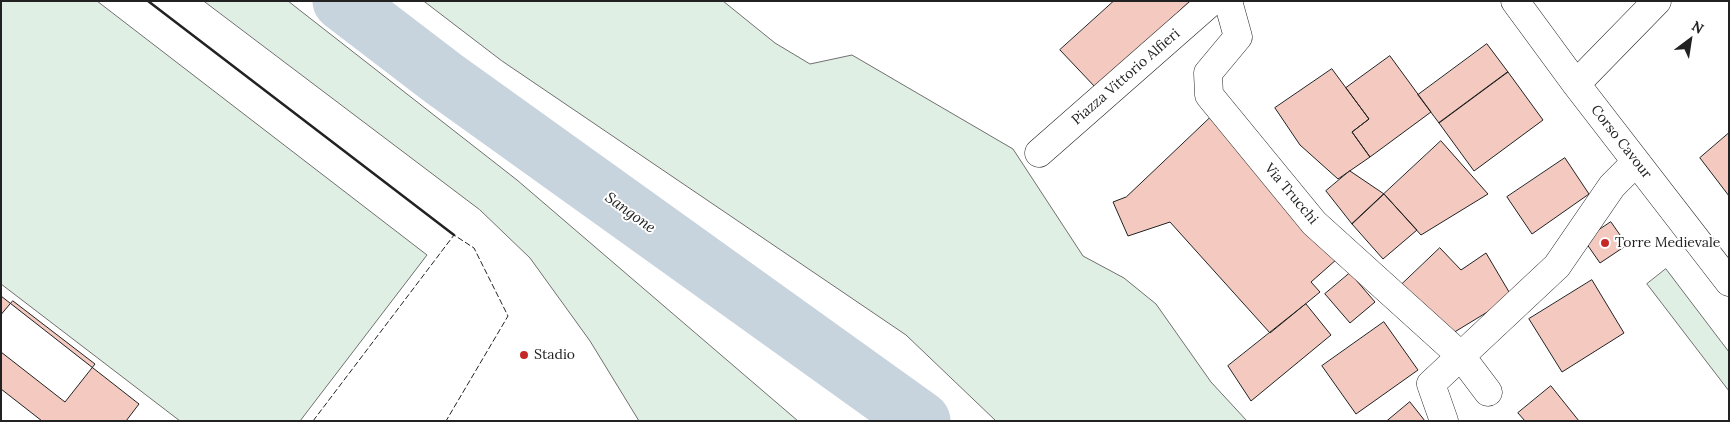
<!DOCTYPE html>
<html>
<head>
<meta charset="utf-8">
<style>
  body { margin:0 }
  #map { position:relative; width:1730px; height:422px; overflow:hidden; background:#fff; font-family:Lora,serif }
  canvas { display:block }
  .frame { position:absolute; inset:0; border:2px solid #222; pointer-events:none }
  .north { position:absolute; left:1665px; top:15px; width:50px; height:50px; -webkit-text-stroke:4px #fff; paint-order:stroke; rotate:31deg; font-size:14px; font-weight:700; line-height:20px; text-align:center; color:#222 }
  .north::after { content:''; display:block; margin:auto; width:18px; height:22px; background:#222; clip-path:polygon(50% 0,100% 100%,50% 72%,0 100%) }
</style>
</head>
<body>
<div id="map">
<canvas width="1730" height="422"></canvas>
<div class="frame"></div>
<div class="north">N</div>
</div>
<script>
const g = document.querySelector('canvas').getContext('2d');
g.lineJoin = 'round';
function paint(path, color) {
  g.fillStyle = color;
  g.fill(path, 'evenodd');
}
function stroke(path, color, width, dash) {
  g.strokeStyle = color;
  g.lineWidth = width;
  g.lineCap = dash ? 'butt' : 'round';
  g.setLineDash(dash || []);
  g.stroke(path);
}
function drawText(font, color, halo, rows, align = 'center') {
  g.font = font + ' Lora,serif';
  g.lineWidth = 4;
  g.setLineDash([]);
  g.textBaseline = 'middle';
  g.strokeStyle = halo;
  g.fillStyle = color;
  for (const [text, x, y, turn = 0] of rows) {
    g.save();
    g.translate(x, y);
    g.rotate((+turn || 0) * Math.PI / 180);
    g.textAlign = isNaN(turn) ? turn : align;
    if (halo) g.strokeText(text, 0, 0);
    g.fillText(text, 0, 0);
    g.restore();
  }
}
const green = new Path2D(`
  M1 1H97L427 255 300 421H180L1 284Z
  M204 1H288L517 180 798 421H639L590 341 530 258 480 210Z
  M424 1H723L775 43 810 64 852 55 1013 149 1083 256 1124 278 1156 304 1211 382 1247 421H996L906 335 502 61Z
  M1666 269 1729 352V391L1647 284Z`);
const river = new Path2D(`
  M342 1 444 79 921 421`);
const building = new Path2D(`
  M1114 1H1190L1096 88 1060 50Z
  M1487 44 1508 72 1439 123 1418 95Z
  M1390 56 1431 112 1370 157 1352 132 1369 119 1346 88Z
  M1332 69 1369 119 1352 132 1370 157 1338 179 1300 145 1275 108Z
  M1508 72 1543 120 1474 171 1439 123Z
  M1211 117 1337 259 1311 282 1320 292 1270 333 1170 222 1128 236 1113 202 1126 197Z
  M1729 133V196L1700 158Z
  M1441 141 1488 194 1421 235 1384 194Z
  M1565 158 1589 194 1532 234 1507 197Z
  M1350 171 1384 194 1352 224 1326 191Z
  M1384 194 1417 230 1383 259 1352 224Z
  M1611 222 1627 245 1600 263 1584 240Z
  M1440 248 1461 270 1486 253 1512 297 1448 336 1397 289Z
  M1350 273 1375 302 1350 323 1325 294Z
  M1592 280 1624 333 1562 372 1529 319Z
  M1 296 139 404 126 421H42L1 389Z
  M13 301 95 364 65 402 1 352V315Z
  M1306 304 1331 335 1251 401 1228 366Z
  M1384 322 1418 370 1356 414 1322 366Z
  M1551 386 1579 421H1525L1518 413Z
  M1410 402 1425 421H1387Z`);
const street = new Path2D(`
  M1228 1 1238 37 1208 73 1209 95 1314 223 1460 355 1488 392
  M1515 1 1576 84 1729 282
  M1576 84 1657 1
  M1039 153 1212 1
  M1444 421 1431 384 1557 266 1612 186 1636 162`);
const fence = new Path2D(`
  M313 421 454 235 474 248 508 316 446 421`);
const wall = new Path2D(`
  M148 1 454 235`);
const markers = [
  [1605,243,5,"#c62828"],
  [524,355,5,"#c62828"]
];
const streetNames = [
  ["Piazza Vittorio Alfieri",1126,77,-41],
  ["Corso Cavour",1621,142,52],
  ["Via Trucchi",1291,194,50]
];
const poiNames = [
  ["Torre Medievale",1615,243],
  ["Stadio",534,355]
];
const waterNames = [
  ["Sangone",630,213,36]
];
paint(green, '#e0efe3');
stroke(green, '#6f6f6f', 1);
stroke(river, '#c7d3dd', 59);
paint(building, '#f3c9c0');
stroke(building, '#222', 1);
stroke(street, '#222', 29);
stroke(street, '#fff', 28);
stroke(fence, '#222', 1, [6, 2.5]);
stroke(wall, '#222', 2.5);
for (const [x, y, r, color] of markers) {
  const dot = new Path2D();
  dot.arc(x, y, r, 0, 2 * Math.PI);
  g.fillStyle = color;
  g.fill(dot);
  stroke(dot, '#fff', 2);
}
drawText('14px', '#222', '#fff', streetNames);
drawText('14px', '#222', '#fff', poiNames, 'left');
drawText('italic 15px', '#222', '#fff', waterNames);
</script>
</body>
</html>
